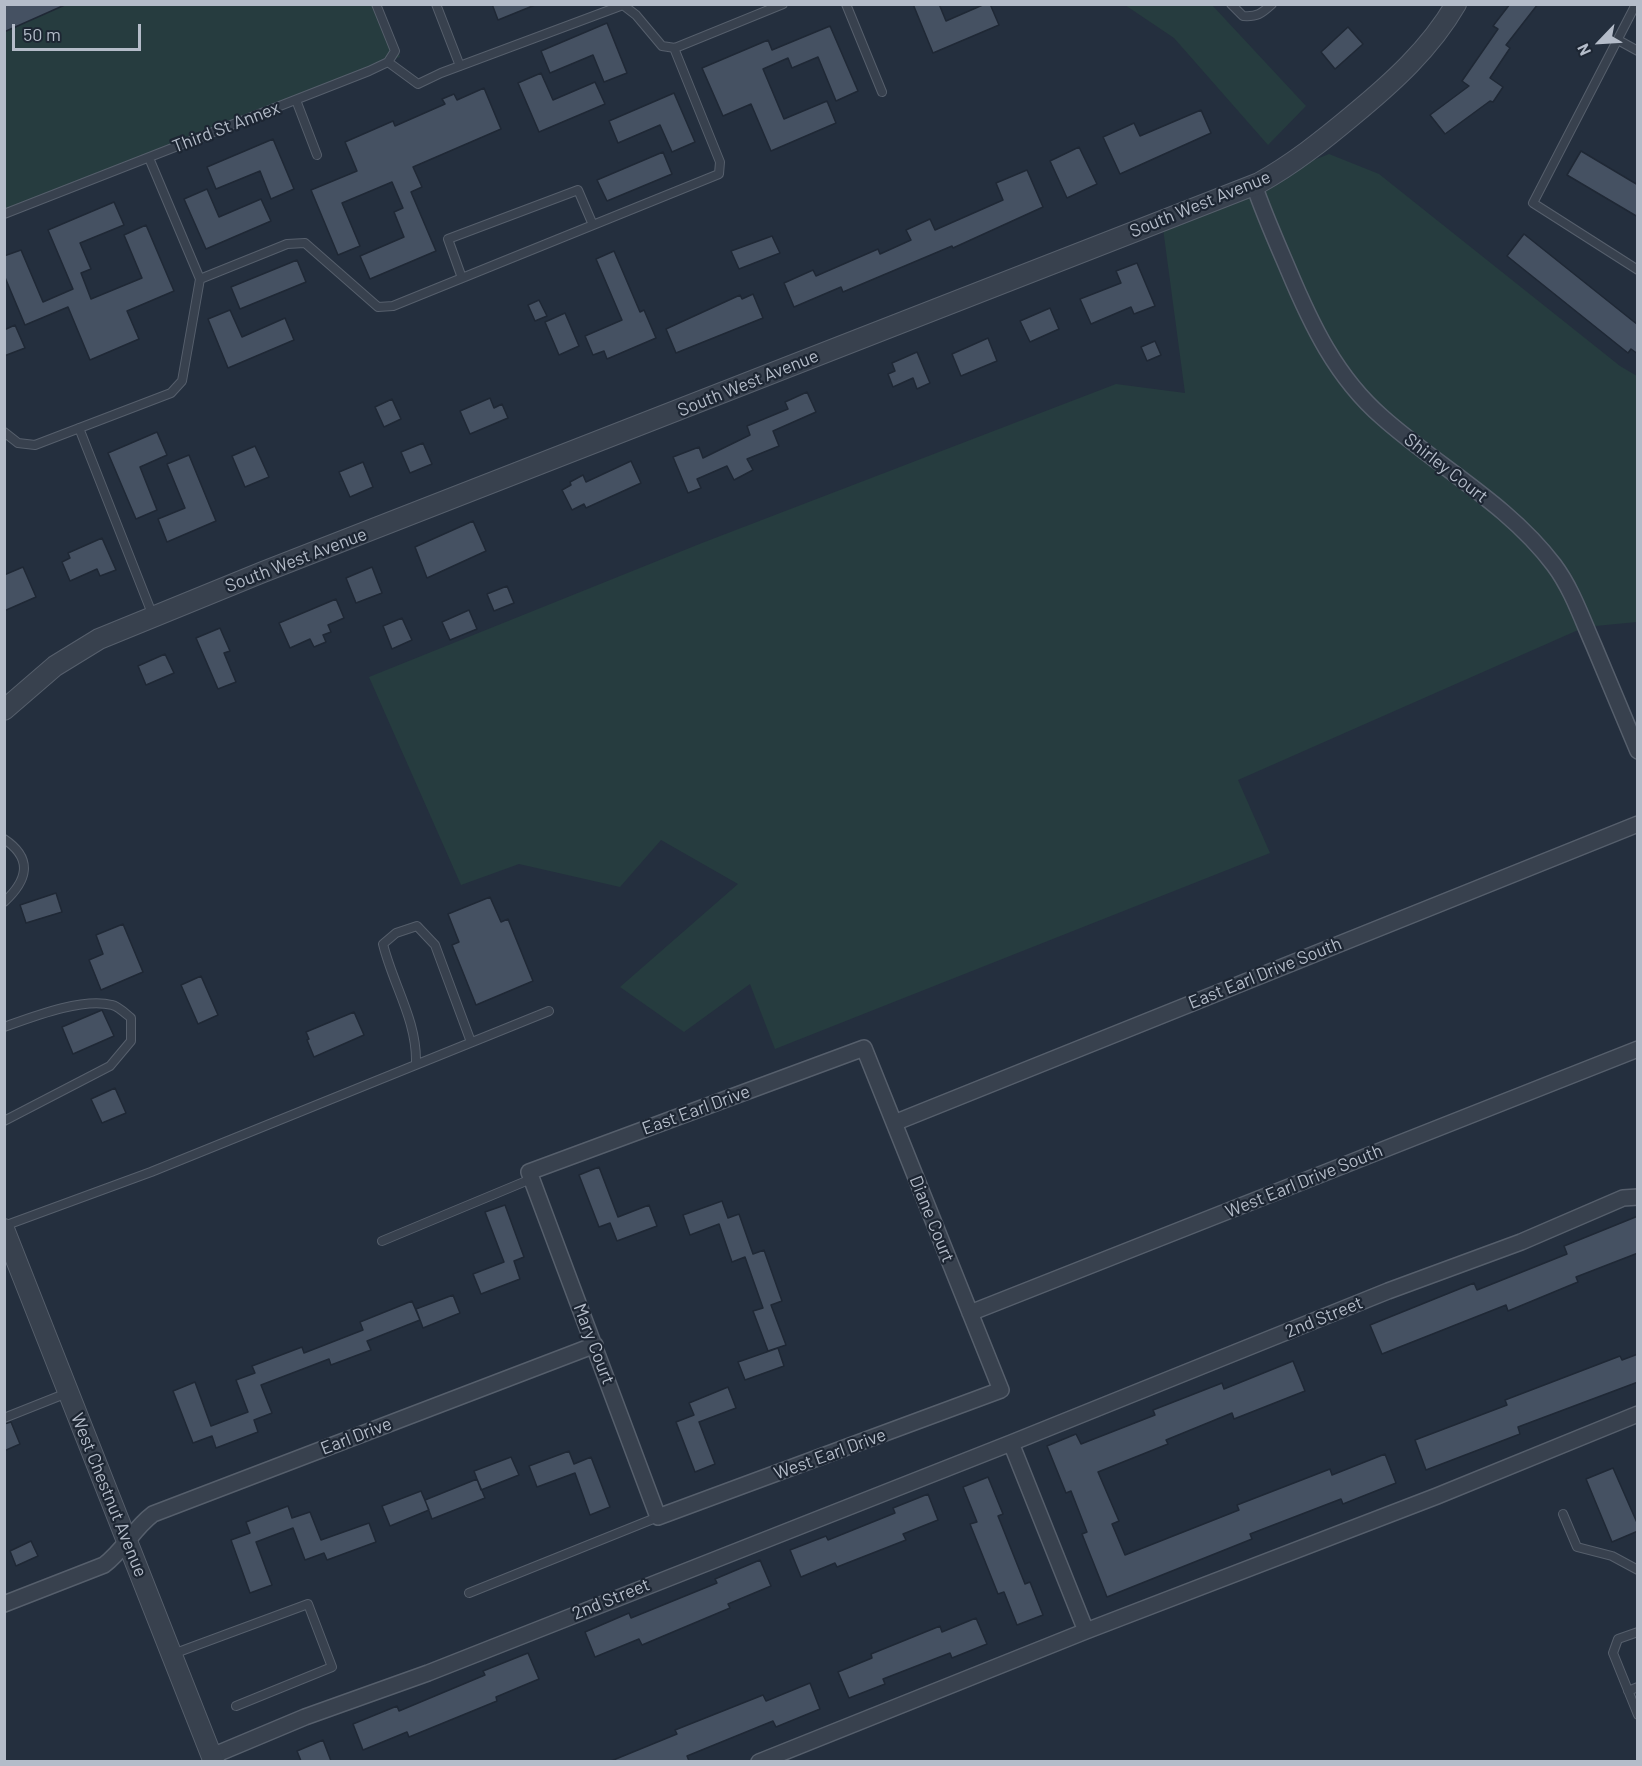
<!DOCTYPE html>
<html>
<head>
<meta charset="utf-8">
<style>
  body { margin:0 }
  #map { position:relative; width:1642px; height:1766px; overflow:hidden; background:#242f3e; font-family:Barlow,sans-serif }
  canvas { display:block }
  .frame { position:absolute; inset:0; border:6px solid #b4bcc9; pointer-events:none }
  .north { position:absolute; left:1570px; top:12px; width:60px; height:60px; -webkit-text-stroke:4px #1d2633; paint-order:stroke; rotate:245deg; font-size:16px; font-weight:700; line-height:24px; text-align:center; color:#b4bcc9 }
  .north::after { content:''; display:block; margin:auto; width:21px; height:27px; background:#b4bcc9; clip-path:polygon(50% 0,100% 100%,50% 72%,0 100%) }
  .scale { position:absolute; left:12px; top:24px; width:129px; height:27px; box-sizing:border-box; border:3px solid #b4bcc9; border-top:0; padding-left:8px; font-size:18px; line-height:21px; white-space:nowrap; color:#b4bcc9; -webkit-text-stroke:4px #1d2633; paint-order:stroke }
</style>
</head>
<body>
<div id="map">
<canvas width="1642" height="1766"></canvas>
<div class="frame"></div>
<div class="north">N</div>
<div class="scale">50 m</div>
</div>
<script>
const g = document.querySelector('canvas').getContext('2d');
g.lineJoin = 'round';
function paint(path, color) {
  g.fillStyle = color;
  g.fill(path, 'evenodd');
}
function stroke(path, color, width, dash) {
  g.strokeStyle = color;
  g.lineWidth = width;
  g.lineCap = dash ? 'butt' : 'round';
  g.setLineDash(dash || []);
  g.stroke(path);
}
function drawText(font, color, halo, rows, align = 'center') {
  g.font = font + ' Barlow,sans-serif';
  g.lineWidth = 4.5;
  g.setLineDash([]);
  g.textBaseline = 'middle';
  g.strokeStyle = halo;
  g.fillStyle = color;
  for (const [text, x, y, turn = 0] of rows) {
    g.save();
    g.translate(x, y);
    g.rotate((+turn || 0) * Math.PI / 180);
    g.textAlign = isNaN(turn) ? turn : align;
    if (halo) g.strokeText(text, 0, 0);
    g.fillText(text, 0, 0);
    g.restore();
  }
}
const green = new Path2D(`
  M5 5H380L400 57 5 213Z
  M1125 5H1212L1306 106 1268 145 1174 38Z
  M1329 154 1379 174 1620 366 1637 376V622L1585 627 1238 780 1270 853 775 1049 750 984 684 1032 620 987 738 884 661 840 620 887 519 864 461 885 369 677 702 543 1116 384 1185 393 1162 221Z`);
const building = new Path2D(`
  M4 4H67L4 32Z
  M492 4H535V5L498 20Z
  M913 4H939L946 21 985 4H990L999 25 933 53Z
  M1510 4H1538L1506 45 1510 48 1490 78 1503 87 1493 102 1490 101 1445 134 1430 115 1469 86 1462 81 1498 29 1493 26Z
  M607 23 627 73 604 82 593 55 550 73 541 51Z
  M830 26 858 91 836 101 818 57 792 68 788 58 763 69 784 119 827 101 836 123 771 151 751 104 723 116 702 68 768 40 772 50Z
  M1348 27 1363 44 1335 69 1321 52Z
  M541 73 553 100 595 82 605 104 539 132 518 83Z
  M484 88 501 129 413 167 422 187 411 192 436 251 370 279 360 256 404 237 394 212 403 208 392 182 342 203 360 246 338 255 311 190 357 171 345 142 393 121 395 126 445 104 442 99 454 94 457 100Z
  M674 93 695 142 672 152 660 125 618 143 609 121Z
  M1201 110 1211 133 1120 174 1103 137 1134 123 1140 136Z
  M273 139 294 189 271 199 260 171 216 189 207 167Z
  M1079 147 1097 184 1067 198 1050 161Z
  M1581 151 1638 185V217L1567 175Z
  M663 152 672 174 607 201 597 180Z
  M1027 170 1043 207 953 248 952 246 843 292 841 287 794 307 784 283 813 270 816 276 878 249 880 254 911 240 906 230 930 219 935 230 1003 200 996 183Z
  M207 189 219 217 261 199 271 221 206 249 184 199Z
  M114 202 124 225 80 243 91 269 81 273 91 299 142 278 124 235 146 225 174 291 127 311 139 339 90 360 68 307 25 325 4 275V256L21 250 43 302 73 289 48 230Z
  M1524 234 1638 325V354L1631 349 1628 353 1507 256Z
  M772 236 780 253 739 269 731 251Z
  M614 251 640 312 644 310 656 338 607 359 604 351 593 355 585 336 622 320 596 259Z
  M297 260 306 282 240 309 231 287Z
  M1137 263 1155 306 1134 314 1131 307 1091 324 1080 299 1121 283 1116 271Z
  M753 294 763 318 676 353 666 329 740 295 742 299Z
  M539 300 547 316 535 321 528 305Z
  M1050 308 1059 329 1030 342 1020 321Z
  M230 310 242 337 285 318 294 340 228 368 208 319Z
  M565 313 579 346 559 355 545 322Z
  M15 325 25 348 4 356V330Z
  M988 338 997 361 961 376 952 354Z
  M1155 341 1161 355 1147 361 1141 347Z
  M917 352 930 383 917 389 913 378 893 387 888 374 895 371 892 363Z
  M807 392 816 412 773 431 779 446 747 459 753 470 734 480 727 466 697 479 701 488 688 493 673 457 699 447 703 458 750 435 747 426 788 409 785 402Z
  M490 398 494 408 502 404 508 418 470 434 460 411Z
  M392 399 401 419 384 427 375 407Z
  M157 432 167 455 140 467 157 510 136 519 108 453Z
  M423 443 432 464 410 473 401 452Z
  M255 446 269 477 245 487 232 456Z
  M189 455 216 521 167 542 158 519 185 508 167 464Z
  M631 461 641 483 586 508 584 504 572 510 562 490 571 485 570 482 583 475 586 482Z
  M363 462 373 487 350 497 339 472Z
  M473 521 486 551 427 578 415 547Z
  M102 538 116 570 100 576 97 569 70 581 62 562 70 558 68 553Z
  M23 567 36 597 4 611V575Z
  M372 567 382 593 356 603 346 578Z
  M507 586 514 603 494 611 487 594Z
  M336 599 344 618 328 625 331 632 323 635 326 642 314 647 310 639 290 648 279 623Z
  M469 610 477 629 450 640 442 622Z
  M402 618 412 640 392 649 383 626Z
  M220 628 230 651 224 653 236 682 218 689 196 638Z
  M165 654 174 673 146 685 138 666Z
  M56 893 62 912 26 923 20 905Z
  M490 897 501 922 508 919 533 981 476 1005 452 945 459 942 448 914Z
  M123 924 143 972 101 990 89 960 103 954 96 935Z
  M201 976 218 1015 198 1024 181 985Z
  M102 1010 114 1036 73 1054 62 1027Z
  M354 1012 364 1035 314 1057 307 1040 309 1039 306 1032Z
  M115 1088 126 1113 102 1123 91 1099Z
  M599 1167 618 1217 649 1205 657 1226 617 1241 610 1223 599 1227 579 1175Z
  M722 1201 728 1218 739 1214 753 1254 764 1250 782 1301 771 1305 786 1345 768 1351 753 1311 763 1308 745 1257 732 1262 719 1224 690 1235 683 1215Z
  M505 1205 524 1257 514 1261 520 1279 481 1294 473 1274 504 1262 485 1212Z
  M1638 1216V1253L1576 1277 1578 1282 1508 1311 1506 1305 1382 1354 1370 1325 1474 1283 1477 1290 1567 1254 1564 1246Z
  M453 1295 460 1313 423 1328 416 1309Z
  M412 1301 420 1320 367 1341 371 1350 331 1365 329 1359 261 1385 272 1413 254 1420 258 1432 216 1448 212 1436 193 1443 173 1391 195 1382 211 1426 248 1412 236 1380 255 1373 252 1366 302 1347 304 1353 363 1330 360 1322Z
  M778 1348 784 1366 745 1380 738 1362Z
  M1638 1354V1382L1518 1427 1520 1434 1426 1470 1415 1440 1507 1405 1505 1400 1620 1356 1622 1360Z
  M1293 1361 1305 1391 1234 1419 1232 1413 1166 1440 1168 1444 1098 1472 1119 1521 1112 1524 1125 1555 1239 1510 1237 1505 1330 1469 1332 1475 1385 1454 1396 1483 1343 1504 1341 1499 1250 1534 1252 1539 1107 1597 1082 1534 1087 1532 1071 1491 1066 1493 1047 1446 1076 1434 1081 1444 1155 1415 1153 1410 1222 1383 1224 1389Z
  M728 1387 736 1408 699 1422 715 1464 695 1472 676 1422 694 1415 689 1403Z
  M11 1422 20 1444 4 1451V1424Z
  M569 1451 574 1464 591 1457 610 1507 590 1515 575 1473 537 1487 529 1466Z
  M511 1457 519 1475 481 1490 474 1471Z
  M1613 1468 1638 1525V1531L1612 1542 1586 1479Z
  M988 1477 1003 1514 998 1516 1025 1584 1030 1582 1043 1615 1017 1625 1004 1592 998 1594 970 1524 977 1522 963 1487Z
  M477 1479 485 1498 432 1519 425 1500Z
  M421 1491 429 1510 390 1526 382 1506Z
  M928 1494 938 1520 903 1534 906 1540 837 1567 835 1563 801 1577 790 1550 826 1536 828 1540 895 1513 893 1508Z
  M288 1506 292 1518 310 1512 321 1540 369 1523 376 1542 327 1560 324 1553 305 1560 293 1528 256 1542 272 1585 250 1593 231 1540 250 1533 246 1522Z
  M31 1541 38 1556 16 1566 10 1551Z
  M760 1560 771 1586 728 1604 730 1608 642 1645 639 1639 595 1657 585 1632 629 1613 631 1618 717 1583 715 1579Z
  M976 1618 987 1644 952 1658 950 1653 883 1679 885 1684 849 1698 838 1672 872 1658 871 1654 940 1626 942 1632Z
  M528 1653 539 1679 496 1697 497 1701 409 1737 407 1732 363 1750 353 1724 397 1706 399 1711 485 1675 483 1671Z
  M810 1683 820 1709 776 1727 773 1721 687 1756 689 1761H611L677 1734 675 1730 763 1695 766 1701Z
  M323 1740 331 1761H301L297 1751Z`);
const service = new Path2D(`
  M436 4 460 66
  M846 4 882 92
  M1231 4 1243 16C1257 17 1261 14 1272 4
  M1636 4 1533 203 1638 270
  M1618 40 1638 51
  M388 62 418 84 441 73 623 5 636 15 662 46 675 48 783 4
  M296 100 317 155
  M149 158 200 279 287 244 305 243 378 307 393 306 719 174 720 162 674 48
  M4 214 369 71 388 62 395 51 376 4
  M462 278 448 239 578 190 593 225
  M79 428 153 616
  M4 432 18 443 35 445 171 393 182 381 200 279
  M4 839C34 859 27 881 4 902
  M4 1027C32 1017 83 997 112 1005 118 1006 126 1014 131 1018V1041L110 1066 4 1121
  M416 1063C417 1020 393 985 383 944L396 933 417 926 435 945 471 1042
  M4 1226 151 1172 549 1011
  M382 1241 531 1179
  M4 1418 67 1393
  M1563 1514 1577 1547 1612 1556 1638 1570
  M469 1593 658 1517
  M1638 1632 1618 1639 1613 1653 1638 1715
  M173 1654 308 1604 332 1667 236 1706
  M1628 1691 1638 1687`);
const minor = new Path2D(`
  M1254 185C1264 214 1276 241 1288 269 1311 324 1336 377 1382 417 1438 467 1508 504 1554 565 1572 589 1582 619 1594 646 1609 681 1623 716 1638 751
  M864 1048 1001 1390 658 1517 529 1172Z
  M894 1123 1638 824
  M970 1313 1638 1049
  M1011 1443 1086 1631
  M4 1604 104 1565C124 1550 133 1529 153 1514L595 1345
  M212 1756 305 1717 428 1673 1011 1443 1388 1291 1521 1242 1623 1198 1638 1197
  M759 1762 1086 1631 1437 1496 1638 1414`);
const tertiary = new Path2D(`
  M4 710 55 666 99 639 263 572 1259 183C1293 164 1322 141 1352 116 1392 83 1430 49 1456 4
  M4 1229 214 1762`);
const streetNames = [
  ["Third St Annex",226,127,-21],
  ["South West Avenue",1200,204,-22],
  ["South West Avenue",748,383,-22],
  ["Shirley Court",1446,468,38],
  ["South West Avenue",296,560,-21],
  ["East Earl Drive South",1265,973,-22],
  ["East Earl Drive",696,1110,-20],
  ["West Earl Drive South",1304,1181,-22],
  ["Diane Court",932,1219,68],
  ["2nd Street",1324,1317,-22],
  ["Mary Court",594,1344,69],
  ["Earl Drive",356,1436,-21],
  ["West Earl Drive",830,1454,-20],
  ["West Chestnut Avenue",109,1495,68],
  ["2nd Street",611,1599,-22]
];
paint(green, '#263c3f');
paint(building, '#455162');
stroke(building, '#1f2835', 1.5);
stroke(service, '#565f6c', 10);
stroke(minor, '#565f6c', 18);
stroke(tertiary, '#565f6c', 22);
stroke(service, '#38414e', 8);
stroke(minor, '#38414e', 15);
stroke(tertiary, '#38414e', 20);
drawText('18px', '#b4bcc9', '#1d2633', streetNames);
</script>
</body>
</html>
